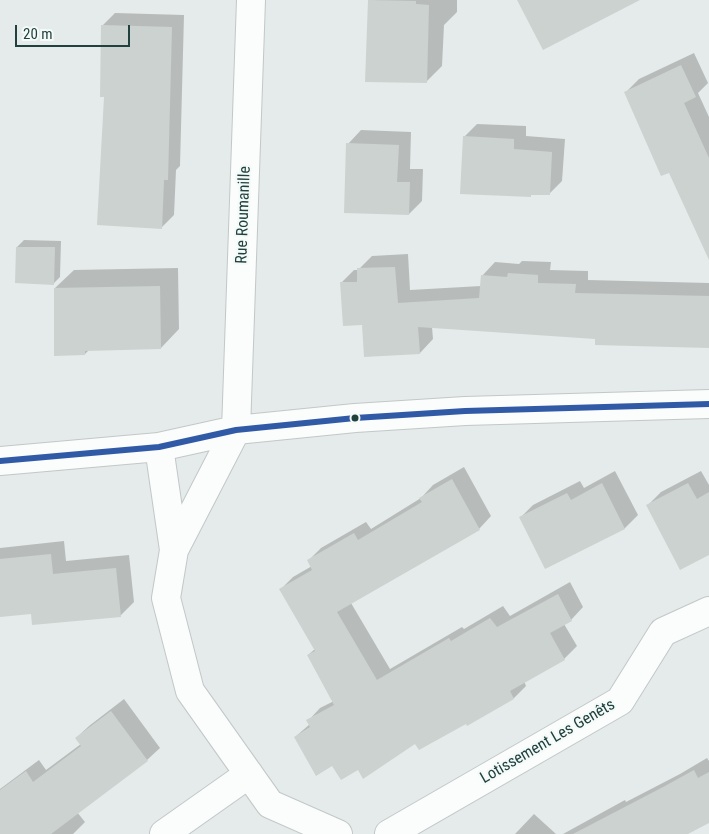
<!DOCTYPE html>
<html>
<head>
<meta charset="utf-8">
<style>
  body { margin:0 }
  #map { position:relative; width:709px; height:834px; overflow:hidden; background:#e5ebea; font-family:"Roboto Condensed",sans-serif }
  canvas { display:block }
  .scale { position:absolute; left:15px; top:25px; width:115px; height:22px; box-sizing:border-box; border:2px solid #20413e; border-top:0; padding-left:6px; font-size:15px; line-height:18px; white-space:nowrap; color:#20413e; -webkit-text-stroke:4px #f3faf8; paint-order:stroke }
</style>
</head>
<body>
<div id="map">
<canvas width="709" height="834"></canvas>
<div class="scale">20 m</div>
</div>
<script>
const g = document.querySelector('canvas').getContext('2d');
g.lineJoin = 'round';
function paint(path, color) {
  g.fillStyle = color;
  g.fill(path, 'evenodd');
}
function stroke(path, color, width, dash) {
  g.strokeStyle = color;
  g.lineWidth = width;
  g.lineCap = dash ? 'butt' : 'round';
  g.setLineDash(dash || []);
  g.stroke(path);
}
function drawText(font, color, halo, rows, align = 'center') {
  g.font = font + ' "Roboto Condensed",sans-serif';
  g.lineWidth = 4;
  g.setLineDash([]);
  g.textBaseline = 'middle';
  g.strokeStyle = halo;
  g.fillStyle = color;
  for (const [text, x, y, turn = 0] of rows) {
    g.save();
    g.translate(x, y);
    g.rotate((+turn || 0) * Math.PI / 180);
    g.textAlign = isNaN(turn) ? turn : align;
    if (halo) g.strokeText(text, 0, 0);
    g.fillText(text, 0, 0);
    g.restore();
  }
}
const shadow = new Path2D(`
  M369 0H457V12L444 25 442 66 426 82 366 81Z
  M115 13 184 15 180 166 176 170 174 215 161 228 102 26Z
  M694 53 708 83 698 93 709 117V257L669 171 626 92 639 79Z
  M477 124 526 126V136L565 139 562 181 549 194 533 193 530 196 464 137Z
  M361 130 411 132 410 169H423L422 201 409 214 348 144Z
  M24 240 61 241 60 277 53 284 17 247Z
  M408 254 410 290 481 286 482 276 495 262 519 264 522 261 551 262 550 270 588 271V280L709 283V347L596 337 432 327 433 339 420 353 364 323 341 283 354 270H358L372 256Z
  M178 268 179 329 161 348 89 350 85 354 55 288 74 270Z
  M464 467 491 516 479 529 351 603 390 669 462 627 464 629 503 606 510 616 570 582 583 607 571 620 564 624 577 646 564 659 524 681 526 686 514 698 467 725 466 722 416 742 358 768 333 764 295 737 310 724 308 721 320 708 334 701 308 655 315 649 281 589 293 577 312 566 308 561 321 548 366 522 371 529 421 498 433 485Z
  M615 471 638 515 625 528 546 568 520 518 533 505 580 481 584 488Z
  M701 471 709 485V554L648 505 661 492Z
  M64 541 66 561 129 555 134 602 120 616 32 612 0 616V548Z
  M124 699 160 748 147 760 77 812 85 822 73 834H0V789L39 760 46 770 81 744 76 738 89 726Z
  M707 758 709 761V821L686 834H563L625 800 626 802 680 774Z
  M534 814 556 834H515Z`);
const building = new Path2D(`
  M368 0 416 1V4L429 5 427 83 365 82Z
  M517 0H640L543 50Z
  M101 25 172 27 168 180H164L162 229 97 225 104 97H100Z
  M681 65 696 97 684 103 709 158V260L669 173 661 176 624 92Z
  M463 136 514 139V149L552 152 550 195H531V197L460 194Z
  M346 143 399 145 397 182H410L409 215 344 213Z
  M16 247H55L54 285 15 283Z
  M395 267 398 303 479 298 481 275 507 277 508 273 538 275V283L576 284 575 293 709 296V348L595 345V339L418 327 420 354 364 357 362 325 343 326 340 282H357V268Z
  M160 286 161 349 85 351V355L54 356V288Z
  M452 479 480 530 337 612 377 680 449 638 451 641 490 618 497 627 558 594 572 621 550 633 565 660 510 691 514 699 467 726 466 724 419 750 415 744 363 779 358 770 341 780 332 766 316 776 294 737 310 727 306 720 334 705 307 655 315 651 279 589 312 570 307 560 354 533 358 540 422 502 419 498Z
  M602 483 625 529 545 569 519 517 567 493 571 500Z
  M688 483 697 499 709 492V555L680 570 646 505Z
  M51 554 53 574 116 568 121 617 32 625 31 614 0 617V559Z
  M111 711 148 761 51 834H0V790L26 771 33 782 81 746 75 738Z
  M694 770 698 778 709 772V823L688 834H573L665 786Z`);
const minor = new Path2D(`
  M251 0 236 430 174 550 166 598 190 691 270 804 338 834
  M159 447 174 550
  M0 461 159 447 236 430 355 418 465 411 709 404
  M164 834 249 774
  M389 834 620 701 663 632 709 611`);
const bus1 = new Path2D(`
  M0 461 159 447 236 430 355 418 465 411 709 404`);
const markers = [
  [355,418,4.5,"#20413e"]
];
const streetNames = [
  ["Rue Roumanille",244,215,-88],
  ["Lotissement Les Genêts",548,742,-30]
];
paint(shadow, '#0003');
paint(building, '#ccd2d0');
stroke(minor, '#c2c8c7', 30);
stroke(minor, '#fbfcfc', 28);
stroke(bus1, '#315aa6', 6);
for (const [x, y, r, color] of markers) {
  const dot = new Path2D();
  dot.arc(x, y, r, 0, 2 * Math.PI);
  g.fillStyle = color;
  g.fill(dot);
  stroke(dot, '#f3faf8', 2);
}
drawText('16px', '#20413e', '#f3faf8', streetNames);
</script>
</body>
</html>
